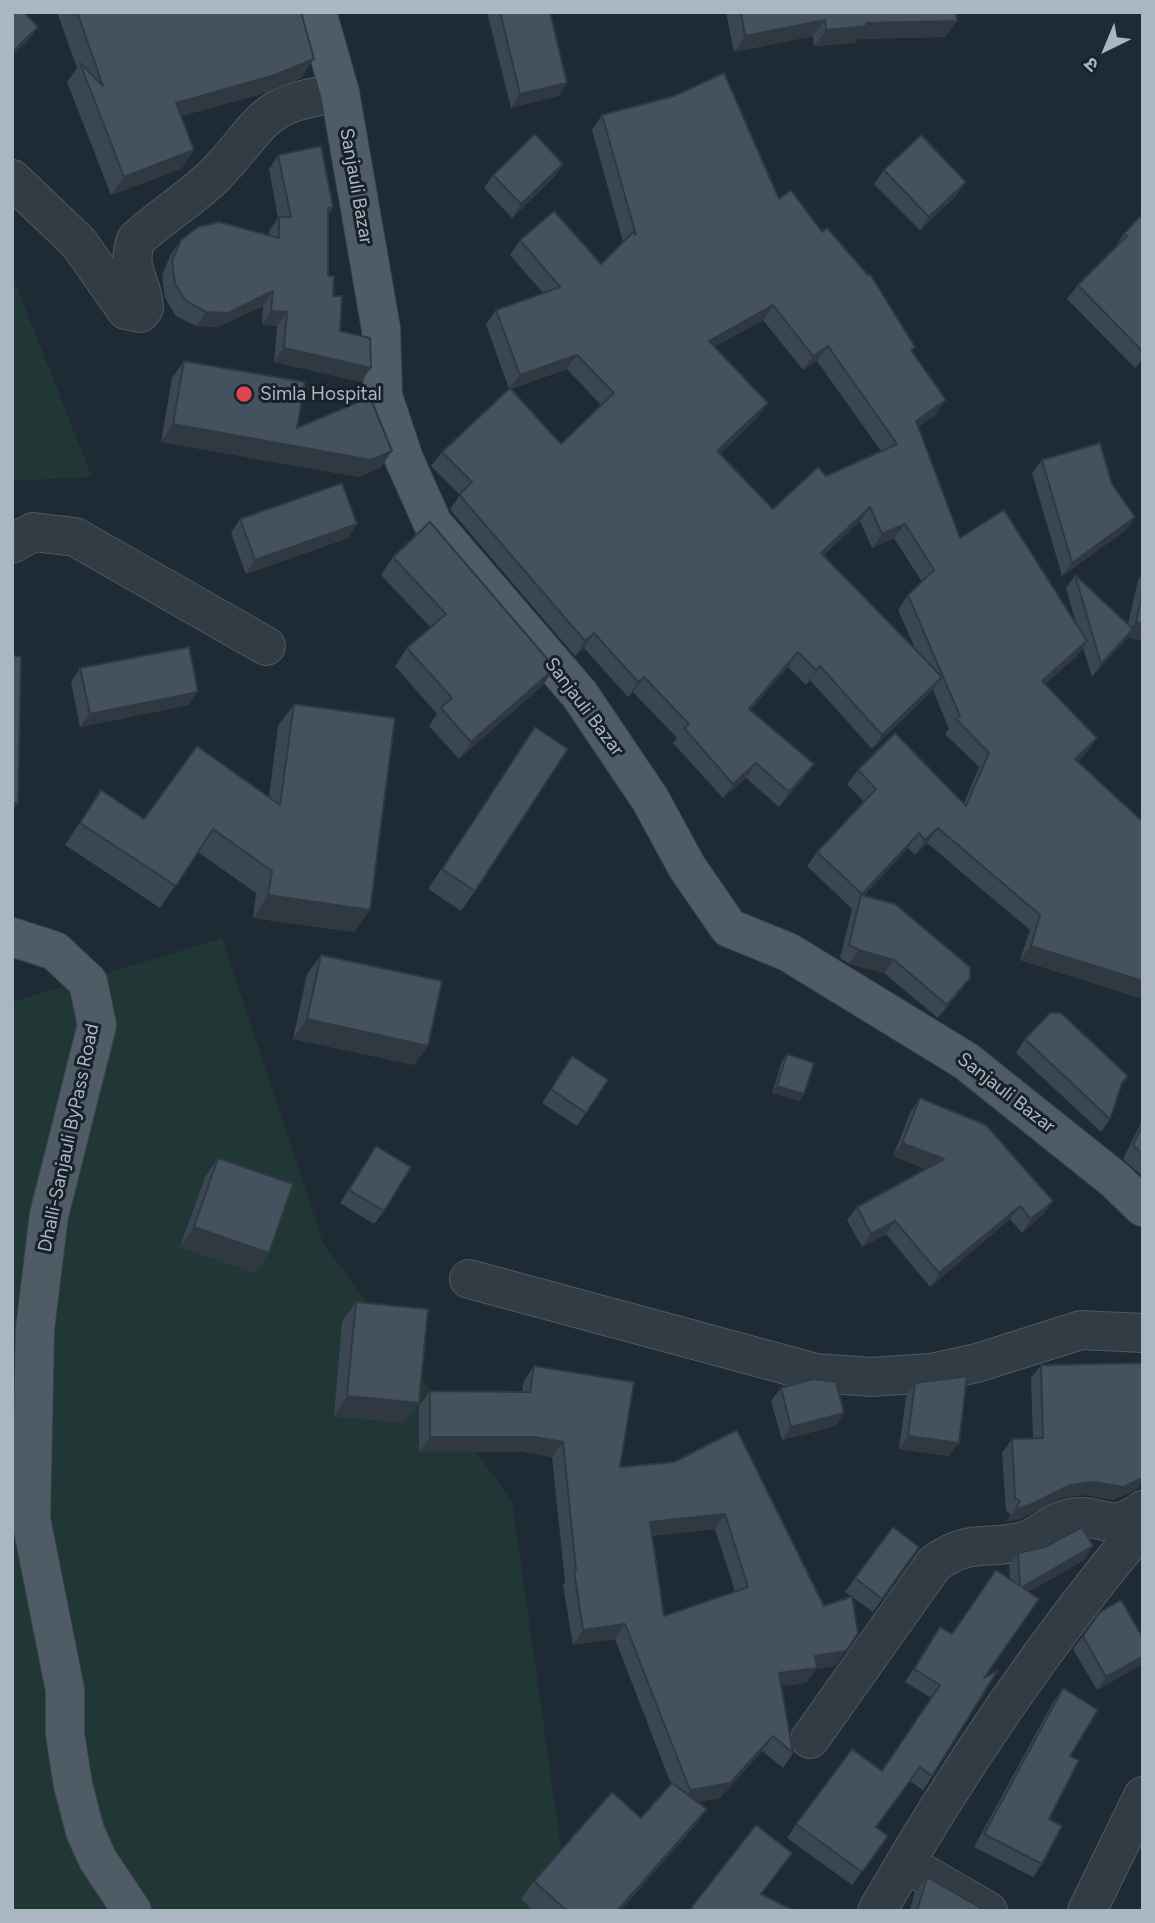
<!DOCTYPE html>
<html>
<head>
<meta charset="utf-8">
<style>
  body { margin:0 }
  #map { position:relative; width:1155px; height:1923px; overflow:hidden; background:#1e2a34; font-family:Figtree,"Noto Sans Devanagari",sans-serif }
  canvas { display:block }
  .frame { position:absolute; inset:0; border:14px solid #abb6c3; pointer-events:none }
  .north { position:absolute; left:1071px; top:14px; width:70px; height:70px; -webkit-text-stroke:5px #172129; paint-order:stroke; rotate:223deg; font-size:19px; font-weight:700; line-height:28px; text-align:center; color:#abb6c3 }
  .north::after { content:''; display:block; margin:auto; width:24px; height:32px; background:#abb6c3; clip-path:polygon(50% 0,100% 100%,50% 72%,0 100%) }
</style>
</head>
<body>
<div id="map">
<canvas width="1155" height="1923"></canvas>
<div class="frame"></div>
<div class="north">उ</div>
</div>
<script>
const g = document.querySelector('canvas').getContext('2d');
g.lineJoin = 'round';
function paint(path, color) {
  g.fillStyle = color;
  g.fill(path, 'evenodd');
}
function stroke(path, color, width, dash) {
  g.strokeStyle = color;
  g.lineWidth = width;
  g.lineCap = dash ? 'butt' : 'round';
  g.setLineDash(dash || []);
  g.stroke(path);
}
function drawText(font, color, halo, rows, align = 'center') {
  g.font = font + ' Figtree,sans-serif';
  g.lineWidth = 6;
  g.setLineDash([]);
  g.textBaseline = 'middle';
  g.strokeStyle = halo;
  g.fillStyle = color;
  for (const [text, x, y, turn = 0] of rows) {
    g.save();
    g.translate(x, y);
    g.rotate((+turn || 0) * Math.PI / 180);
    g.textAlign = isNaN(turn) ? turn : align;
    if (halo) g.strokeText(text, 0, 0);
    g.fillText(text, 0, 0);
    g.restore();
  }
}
const green = new Path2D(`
  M12 275 92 477 12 481Z
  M222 938 323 1243 512 1501 570 1911H12V1002Z`);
const minor = new Path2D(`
  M12 179 79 243 126 310 140 313 144 308C143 281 125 270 136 240 161 216 191 199 215 175 266 122 258 103 340 93
  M12 544 33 532 75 537 266 646
  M469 1279 816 1373 871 1377 931 1373 977 1363 1081 1330 1143 1333
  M810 1739 934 1564C971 1536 990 1552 1027 1540 1043 1534 1055 1520 1071 1518 1103 1512 1108 1536 1143 1510
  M905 1863 988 1911
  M877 1911C955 1775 1042 1645 1143 1525
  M1087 1911 1143 1796`);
const major = new Path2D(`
  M317 12 340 93 381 329 383 396 404 459 433 524 580 695 650 799 687 867 729 928 788 952 966 1061 1115 1180 1143 1207
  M12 937 55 951 88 982 97 1025 49 1215 35 1329 31 1519 65 1690V1734L73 1785 85 1831 98 1860 132 1911`);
const wall = new Path2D(`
  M57 12H301V78L262 94 181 116 194 150 181 169 111 195 67 82 77 68Z
  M487 12H550L567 83 558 96 511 108Z
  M726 12H956L957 21 945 37 858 39 855 43 814 46 813 36 734 52Z
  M602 115 779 199 822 232 915 347 912 351 935 415 918 427 960 538 1076 623 1066 588 1075 575 1128 624 1138 580 1143 573V641L1128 637 1092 677 1083 648 1077 656 1045 684 1097 738 1087 752 1078 761 1143 999 1020 960 1030 930 927 843 915 855 908 848 864 896 970 978 960 992 938 1018 884 973 849 964 840 958 852 909 807 866 817 852 864 802 847 784 858 770 964 803 979 767 945 734 949 729 933 690 872 749 810 680 806 685 788 667 750 710 814 764 804 778 779 807 746 778 723 798 673 743 677 738 633 692 628 697 584 648 575 656 452 512 450 509 460 495 431 466 442 452 509 389 486 324 496 310 543 293 510 255 520 240 601 264 623 242 592 130ZM763 320 803 370 817 361 881 451 826 476 773 509 720 454 758 417 714 347ZM567 369 601 405 561 444 511 389ZM860 521 872 548 894 538 922 582 908 595 898 610 915 648 824 555Z
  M278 155 333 207 328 214V276L340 331 361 382 274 362 277 326 262 325 263 306 218 327 196 326 176 316 165 298 162 275 171 254 181 240 269 235V231L278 218 269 169Z
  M563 164 554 177 512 218 484 188 493 175Z
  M884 170 957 195 920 230 874 184Z
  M1143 213V360L1135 368 1067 299 1078 285 1114 249V248L1124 234Z
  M184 361 297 428 392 451 380 468 359 477 161 442 172 378Z
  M1042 460 1112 484 1135 517 1126 530 1062 576 1032 473Z
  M240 519 348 538 246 574 231 533Z
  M393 557 543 685 459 759 429 726 437 714 395 666 407 648 431 628 381 575Z
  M80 668 189 705 80 727 71 682Z
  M294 704 354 932 253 918 256 893 198 852 160 908 65 845 101 790 144 819 269 797 278 726Z
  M535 727 475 891 461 911 428 889Z
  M321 955 414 1065 293 1039 307 974Z
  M1025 1039 1128 1076 1120 1087 1110 1119 1101 1132 1016 1053Z
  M787 1054 804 1094 799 1101 772 1093 782 1061Z
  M572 1056 608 1080 577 1126 542 1103Z
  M920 1098 1053 1201 1043 1214 1022 1233 1010 1219 930 1287 886 1234 862 1247 847 1220 857 1207 926 1169 893 1156 911 1111Z
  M1143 1119V1177L1123 1159Z
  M376 1146 384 1211 374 1224 340 1203Z
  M218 1158 256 1273 180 1247 205 1177Z
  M356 1302 405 1423 334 1416 342 1322Z
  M1041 1365 1136 1490 1113 1500 1084 1495 1060 1498 1023 1518 1006 1522 1011 1515 1006 1511 1002 1453 1012 1439 1033 1438 1031 1378Z
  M534 1366 620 1467 674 1462 824 1606 851 1596 845 1592 855 1578 919 1547 873 1612 852 1597 858 1633 835 1666 816 1669 806 1683 782 1686 793 1753 783 1768 762 1751 720 1798 698 1802 707 1809 694 1827 620 1911H534L521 1899 534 1881 641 1818 671 1784 615 1639 573 1645 563 1585 565 1582 552 1457 523 1452H419V1406L430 1391H522L524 1381ZM715 1529 735 1591 664 1616 652 1536Z
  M915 1383 949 1456 899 1449 906 1397Z
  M781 1388 844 1413 835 1426 782 1440 771 1401Z
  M1093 1546 1084 1560 1028 1592 984 1678 932 1776 923 1790 910 1781 876 1827 888 1836 852 1885 787 1838 796 1824 881 1771 931 1698 905 1682 940 1627 952 1634 1010 1579 1009 1566 1018 1553Z
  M1100 1612 1143 1638V1663L1141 1665 1097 1690 1073 1649Z
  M1063 1688 1070 1756 1049 1819 1042 1864 1033 1877 974 1847 1053 1702Z
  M927 1877 986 1911H910L914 1894Z`);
const shadedWall = new Path2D(`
  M825 20 813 36 734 52 745 36Z
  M957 21 945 37 858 39 855 43 814 46 826 30 866 23Z
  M38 27 29 40 12 56V52Z
  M314 59 301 78 262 94 163 121 176 103Z
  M567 83 558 96 511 108 520 94Z
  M194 150 181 169 111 195 124 177Z
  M563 164 554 177 512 218 521 204Z
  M966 182 957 195 920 230 929 217Z
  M273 291 263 306 218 327 196 326 206 312Z
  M773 305 763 320 698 356 709 341Z
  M271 311 287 312 277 326 262 325Z
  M828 346 817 361 803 370 813 356Z
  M284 348 371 368 361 382 274 362Z
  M577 355 567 369 509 389 520 375Z
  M1143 356V360L1135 368Z
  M946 400 935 415 905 435 916 421Z
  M768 403 758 417 707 466 717 451Z
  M173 424 392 451 380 468 359 477 161 442Z
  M870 507 860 521 811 567 821 553Z
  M1135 517 1126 530 1062 576 1072 563Z
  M357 524 348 538 246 574 255 560Z
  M905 524 894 538 872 548 882 534Z
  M1136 622 1143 624V641L1128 637 1092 677 1101 664 1125 637Z
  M594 633 584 648 575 656 585 641Z
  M1087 641 1077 656 1032 695 1042 681Z
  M798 652 788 667 739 724 749 709Z
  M820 666 810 680 806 685 816 670Z
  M555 668 543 685 459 759 471 742Z
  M644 677 633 692 628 697 638 682Z
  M942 677 932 691 872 749 882 735Z
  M198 692 189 705 80 727 90 714Z
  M1097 738 1087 752 1065 773 1075 759Z
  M756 763 746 778 723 798 733 784Z
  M814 764 804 778 779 807 789 792Z
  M12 803H18L12 811Z
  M938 828 927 843 915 855 925 840Z
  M919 833 908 848 860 900 861 895Z
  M268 895 370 910 354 932 253 918Z
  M1031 946 1143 981V999L1020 960Z
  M859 950 894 960 884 973 849 964Z
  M970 978 960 992 938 1018 947 1005Z
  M307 1019 428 1046 414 1065 293 1039Z
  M777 1086 804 1094 799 1101 772 1093Z
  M902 1143 944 1159 935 1173 893 1156Z
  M1053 1201 1043 1214 1022 1233 1031 1219Z
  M1020 1206 1010 1219 930 1287 939 1273Z
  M895 1221 886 1234 862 1247 871 1234Z
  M194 1227 269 1253 256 1273 180 1247Z
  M347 1396 419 1403 405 1423 334 1416Z
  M844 1413 835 1426 782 1440 791 1427Z
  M908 1436 959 1443 949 1456 899 1449Z
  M430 1437H534L563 1442 552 1457 523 1452H419Z
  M1143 1478V1481L1136 1490 1113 1500 1084 1495 1060 1498 1023 1518 1006 1522 1016 1509 1070 1485Z
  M725 1514 715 1529 639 1537 650 1522Z
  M1093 1546 1084 1560 1013 1601 1022 1587Z
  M625 1624 615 1639 573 1645 583 1630Z
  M846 1651 835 1666 816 1669 806 1683 769 1688 779 1673 815 1656Z
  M1143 1656V1663L1141 1665 1097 1690 1106 1677Z
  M773 1736 762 1751 720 1798 679 1805 690 1790Z
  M707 1809 694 1827 620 1911H617Z`);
const building = new Path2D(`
  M12 12H24L38 27 12 52Z
  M77 12H301L314 59 275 75 176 103 194 150 124 177 80 63 103 86Z
  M500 12H550L567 83 520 94Z
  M741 12H956L957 21 866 23 867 26 826 30 825 20 745 36Z
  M724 73 779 199 791 190 822 232 827 228 868 275 870 274 915 347 911 350 946 400 916 421 960 538 1004 510 1087 641 1042 681 1097 738 1075 759 1143 822V981L1031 946 1040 915 938 828 925 840 919 833 862 894 817 852 876 789 858 770 895 733 966 806 989 753 956 719 960 716 908 595 934 570 905 524 882 534 870 507 821 553 942 677 882 735 820 666 816 670 798 652 749 709 814 764 789 792 756 763 733 784 684 728 689 724 644 677 638 682 594 633 585 641 462 498 460 494 472 482 442 452 510 388 561 444 614 393 577 355 520 375 496 310 560 287 520 240 554 211 601 264 633 232 636 235 602 115 674 96ZM773 305 813 356 828 346 897 444 826 476 818 467 773 509 717 451 768 403 709 341Z
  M535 134 563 164 521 204 493 175Z
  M921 135 966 182 929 217 884 170Z
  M321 146 333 207 328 208V276H334L333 296H342L340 331 370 338 371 368 284 348 287 312 271 311 273 291 228 313 206 312 186 301 175 284 172 261 181 240 198 227 219 222 279 238V217H291L278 155Z
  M1143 213V352L1078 285 1127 236 1124 234Z
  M184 361 305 382 297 428 370 397 392 451 371 460 173 424Z
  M1100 443 1112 484 1135 517 1072 563 1042 460Z
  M342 483 357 524 255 560 240 519Z
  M430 522 555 668 471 742 441 708 452 698 407 648 446 614 393 557Z
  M1075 575 1133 629 1101 664Z
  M1143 589V624L1136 622Z
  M189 647 198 692 90 714 80 668Z
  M12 655 21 657 18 803H12Z
  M294 704 395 718 370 910 268 895 272 871 213 829 176 886 80 823 101 790 144 819 197 746 280 805Z
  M535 727 568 749 475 891 442 869Z
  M861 895 895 904 970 967V978L947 1005 894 960 859 950 849 945Z
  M321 955 442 981 428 1046 307 1019Z
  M1050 1013H1061L1128 1076 1122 1083 1110 1119 1025 1039Z
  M787 1054 814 1063 804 1094 777 1086Z
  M572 1056 608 1080 586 1113 551 1089Z
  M920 1098 986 1125 1053 1201 1031 1219 1020 1206 939 1273 895 1221 871 1234 857 1207 944 1159 902 1143Z
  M1143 1124V1155L1133 1145Z
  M376 1146 411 1167 384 1211 349 1190Z
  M218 1158 293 1184 269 1253 194 1227Z
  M356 1302 428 1309 419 1403 347 1396Z
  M1143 1363V1478L1123 1487 1093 1482 1070 1485 1032 1504 1016 1509 1020 1501 1015 1498 1012 1439 1043 1438 1041 1365Z
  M534 1366 634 1382 620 1467 674 1462 737 1430 824 1606 852 1596 858 1633 846 1651 815 1656 817 1668 779 1673 793 1753 773 1736 730 1783 690 1790 625 1624 583 1630 574 1570H576L563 1442 534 1437H430V1391L530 1392ZM725 1514 748 1587 664 1616 650 1522Z
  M967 1376 959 1443 908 1436 915 1383Z
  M813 1379 836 1382 844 1413 791 1427 781 1388Z
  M893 1527 919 1547 882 1599 855 1578Z
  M1082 1527 1093 1546 1022 1587 1039 1599 984 1678 998 1670 932 1776 920 1767 876 1827 888 1836 862 1872 796 1824 852 1749 882 1771 940 1685 914 1669 940 1627 952 1634 996 1570 1020 1586 1018 1553 1045 1547Z
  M1121 1600 1143 1638V1656L1106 1677 1083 1636 1100 1612Z
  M1063 1688 1098 1710 1070 1756 1079 1760 1049 1819 1062 1826 1042 1864 984 1834Z
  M672 1783 707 1809 617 1911H567L534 1881 612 1792 641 1818Z
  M756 1825 792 1853 761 1894 795 1911H694L691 1908Z
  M927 1877 986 1911H917Z`);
const markers = [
  [244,394,9,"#e0444e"]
];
const streetNames = [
  ["Sanjauli Bazar",356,186,80],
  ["Sanjauli Bazar",584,707,53],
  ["Sanjauli Bazar",1006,1093,38],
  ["Dhalli-Sanjauli ByPass Road",69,1138,-78]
];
const poiNames = [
  ["Simla Hospital",260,394]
];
paint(green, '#213736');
stroke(minor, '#4f5963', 40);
stroke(major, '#3b454e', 40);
stroke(minor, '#323c45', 38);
stroke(major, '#4f5b65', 38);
paint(wall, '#3a4651');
paint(shadedWall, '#303942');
paint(building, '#44515e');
stroke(building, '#303942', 2);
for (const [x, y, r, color] of markers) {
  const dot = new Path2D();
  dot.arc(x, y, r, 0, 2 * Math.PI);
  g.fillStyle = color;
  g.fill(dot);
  stroke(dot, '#172129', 2.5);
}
drawText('19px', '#abb6c3', '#172129', streetNames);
drawText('19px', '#abb6c3', '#172129', poiNames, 'left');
</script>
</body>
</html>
